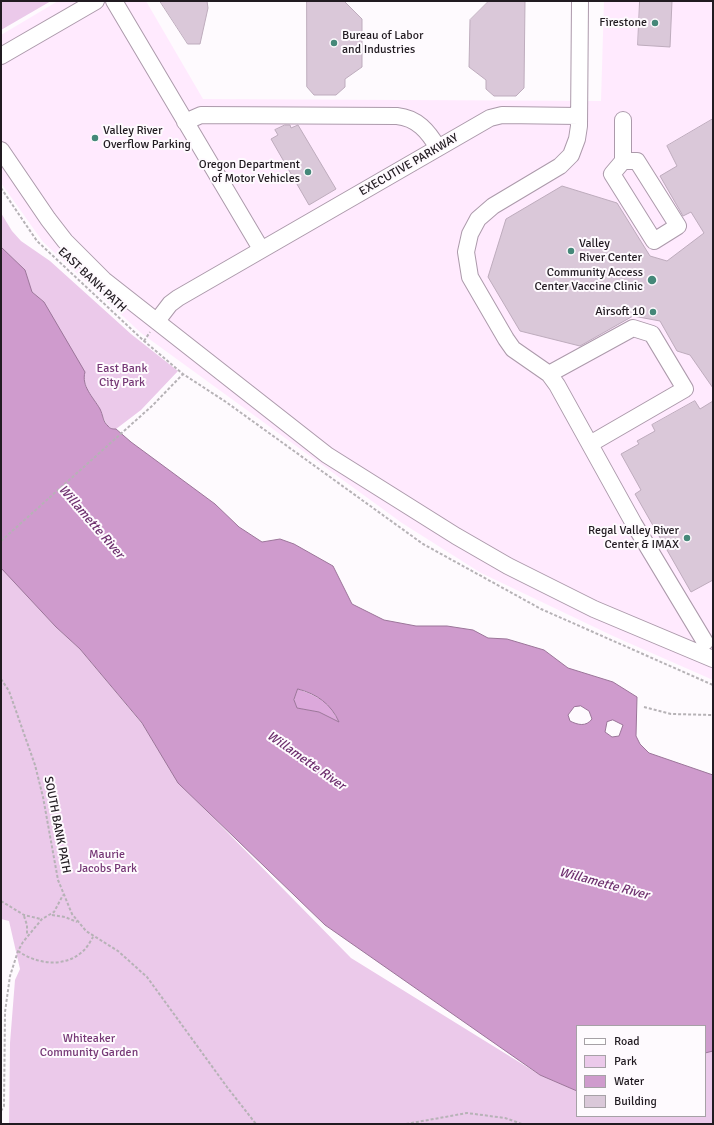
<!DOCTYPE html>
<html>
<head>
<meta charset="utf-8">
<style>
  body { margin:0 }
  #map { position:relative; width:714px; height:1125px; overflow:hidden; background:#fefafe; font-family:Signika,sans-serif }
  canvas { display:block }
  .frame { position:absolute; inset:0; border:2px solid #211b21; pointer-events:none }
  .legend { position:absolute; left:576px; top:1025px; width:130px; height:92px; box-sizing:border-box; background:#fefafe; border:1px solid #a6a1a6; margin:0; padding:5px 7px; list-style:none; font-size:12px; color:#211b21 }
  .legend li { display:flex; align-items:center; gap:8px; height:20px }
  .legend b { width:20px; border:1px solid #a6a1a6 }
</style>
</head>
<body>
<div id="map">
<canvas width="714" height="1125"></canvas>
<div class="frame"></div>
<ul class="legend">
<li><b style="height:5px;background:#fff"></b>Road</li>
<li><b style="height:11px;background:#ebc9ea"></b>Park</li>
<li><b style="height:11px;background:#cf9bcd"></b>Water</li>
<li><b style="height:11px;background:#dac8d9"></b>Building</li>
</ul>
</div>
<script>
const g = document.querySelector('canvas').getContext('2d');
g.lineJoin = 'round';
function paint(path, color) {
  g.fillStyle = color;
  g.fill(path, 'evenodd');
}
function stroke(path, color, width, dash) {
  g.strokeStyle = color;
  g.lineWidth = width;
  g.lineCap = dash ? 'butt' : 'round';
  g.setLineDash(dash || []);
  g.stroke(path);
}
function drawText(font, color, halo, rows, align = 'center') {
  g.font = font + ' Signika,sans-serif';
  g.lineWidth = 4;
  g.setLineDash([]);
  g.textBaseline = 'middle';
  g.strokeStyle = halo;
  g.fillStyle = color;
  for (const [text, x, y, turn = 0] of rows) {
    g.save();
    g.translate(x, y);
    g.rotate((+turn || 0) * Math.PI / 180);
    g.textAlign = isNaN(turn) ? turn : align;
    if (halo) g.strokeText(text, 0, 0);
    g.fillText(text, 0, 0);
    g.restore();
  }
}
const built = new Path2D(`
  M58 1H146L203 99 601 101 604 1H713V680L613 636 481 573 402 523 141 333 43 242 1 183V35Z`);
const green = new Path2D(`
  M1 1H51L1 30Z
  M1 213 12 231 21 241 50 261 131 334 178 371 141 410 116 429H111L107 425 100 410 89 393 83 377 44 302 32 292 25 270 1 247Z
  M1 567 56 627 80 649 143 725 178 782 351 958 540 1075 577 1091V1116H705V1053L713 1051V1124L9 1123 10 1043 15 980 20 969 9 921 1 919Z`);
const forest = new Path2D(`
  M298 689C319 697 329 702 339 722L319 712 297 708 294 700Z`);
const water = new Path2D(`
  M1 247 25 270 32 292 44 302 85 372C81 386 93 397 100 409 103 415 103 422 108 426 110 429 113 429 116 429L131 442 215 504 239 527 262 542 280 539 294 544 333 566 352 604 384 620 416 626H447L473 630 488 638 507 639 544 650 568 668 613 682 637 697 636 736 640 744 649 753 713 775V1051L705 1053V1026H577V1091L540 1075 325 925 178 783 142 723 80 649 56 627 1 568ZM298 689C317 694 331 704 339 722L319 712 297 708 294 700ZM581 706 589 711 592 719C586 727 578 725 570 721L568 715 574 707ZM613 720 623 725 619 736 612 737 605 732 607 722Z`);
const building = new Path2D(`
  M160 1H207L208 8 200 44H188Z
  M307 1H344L362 19V67L345 79V87L336 95H314L307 87Z
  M489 1H525L524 88 516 96H494L486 89V80L469 67 470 20Z
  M640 1H672L670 47 638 45Z
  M713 119V388L690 355 677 351 660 321 633 316 580 346 520 331 488 277 506 219 562 186 617 203 650 256 667 261 704 233 691 212 683 216 660 176 677 166 667 146Z
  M285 125H290L291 128 298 125 336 189 309 205 271 139 278 135 275 130Z
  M695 401 700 409 713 401V580L691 592 635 494 641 490 621 454 639 444 637 441 655 431 652 425Z`);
const path = new Path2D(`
  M1 188 37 241 144 341 183 374 226 402 423 544 541 609 713 685
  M144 341 150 332
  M1 541 153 405 183 374
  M1 679 9 691 35 765 43 797 58 880 72 914 86 931 118 951 147 977 227 1087 256 1124
  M644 707 671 714 713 715
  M1 901 24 915 41 919
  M52 915 65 917 77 922
  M24 916 27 925V935
  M18 951C36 964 64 968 82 952 87 948 90 942 93 937
  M1 1111 4 1106 5 1012 10 976 18 951 23 942 42 919 54 912 63 895
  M406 1124 467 1113 505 1118 522 1124`);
const minor = new Path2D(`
  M114 1 261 249
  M580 1 579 126 577 139 571 155 560 166 493 206 478 219 470 234 466 252 470 277 506 339 513 349 549 374 557 385 634 524 705 642
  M1 56 96 1
  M623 120V161
  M185 122 201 115 397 116C417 118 428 131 438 148
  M1 150 48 219 65 241 104 280 327 455 456 536 508 566 594 609 713 659
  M623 161H637L678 226 654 241 612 174Z
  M157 321 170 304 178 298 490 118 502 115 579 116
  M549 374 633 328 652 334 685 389 590 444`);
const markers = [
  [655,23,4,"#458879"],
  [334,43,4,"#458879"],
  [95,138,4,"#458879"],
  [308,172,4,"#458879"],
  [571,251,4,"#458879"],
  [652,280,5,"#458879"],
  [653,312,4,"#458879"],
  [687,538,4,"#458879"]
];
const poiNames = [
  ["Firestone",647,23],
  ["Bureau of Labor",342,36,"left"],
  ["and Industries",342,50,"left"],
  ["Valley River",103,131,"left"],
  ["Overflow Parking",103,145,"left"],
  ["Oregon Department",300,165],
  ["of Motor Vehicles",300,179],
  ["Valley",579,244,"left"],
  ["River Center",579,258,"left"],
  ["Community Access",643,273],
  ["Center Vaccine Clinic",643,287],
  ["Airsoft 10",645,312],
  ["Regal Valley River",679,531],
  ["Center & IMAX",679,545]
];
const streetNames = [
  ["EXECUTIVE PARKWAY",409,165,-30],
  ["EAST BANK PATH",92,280,43],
  ["SOUTH BANK PATH",57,825,79]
];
const parkNames = [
  ["East Bank",122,369],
  ["City Park",122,383],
  ["Maurie",107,855],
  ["Jacobs Park",107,869],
  ["Whiteaker",89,1039],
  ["Community Garden",89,1053]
];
const waterNames = [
  ["Willamette River",91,522,49],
  ["Willamette River",306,761,35],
  ["Willamette River",604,884,15]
];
paint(built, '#ffeafe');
paint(green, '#ebc9ea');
paint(forest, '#dca8db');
paint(water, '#cf9bcd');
stroke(water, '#9b7599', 1);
paint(building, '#dac8d9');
stroke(building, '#beacbd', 1);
stroke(minor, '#ac9aab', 18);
stroke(path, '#b6b2b6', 2, [3, 2]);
stroke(minor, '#fff', 16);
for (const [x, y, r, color] of markers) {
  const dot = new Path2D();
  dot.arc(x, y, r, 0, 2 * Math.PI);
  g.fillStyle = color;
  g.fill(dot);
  stroke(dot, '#fefafe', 1.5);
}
drawText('12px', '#211b21', '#fefafe', poiNames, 'right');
drawText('12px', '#211b21', '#fefafe', streetNames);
drawText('12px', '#763876', '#fefafe', parkNames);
drawText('italic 13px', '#6f316f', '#fefafe', waterNames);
</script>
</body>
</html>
